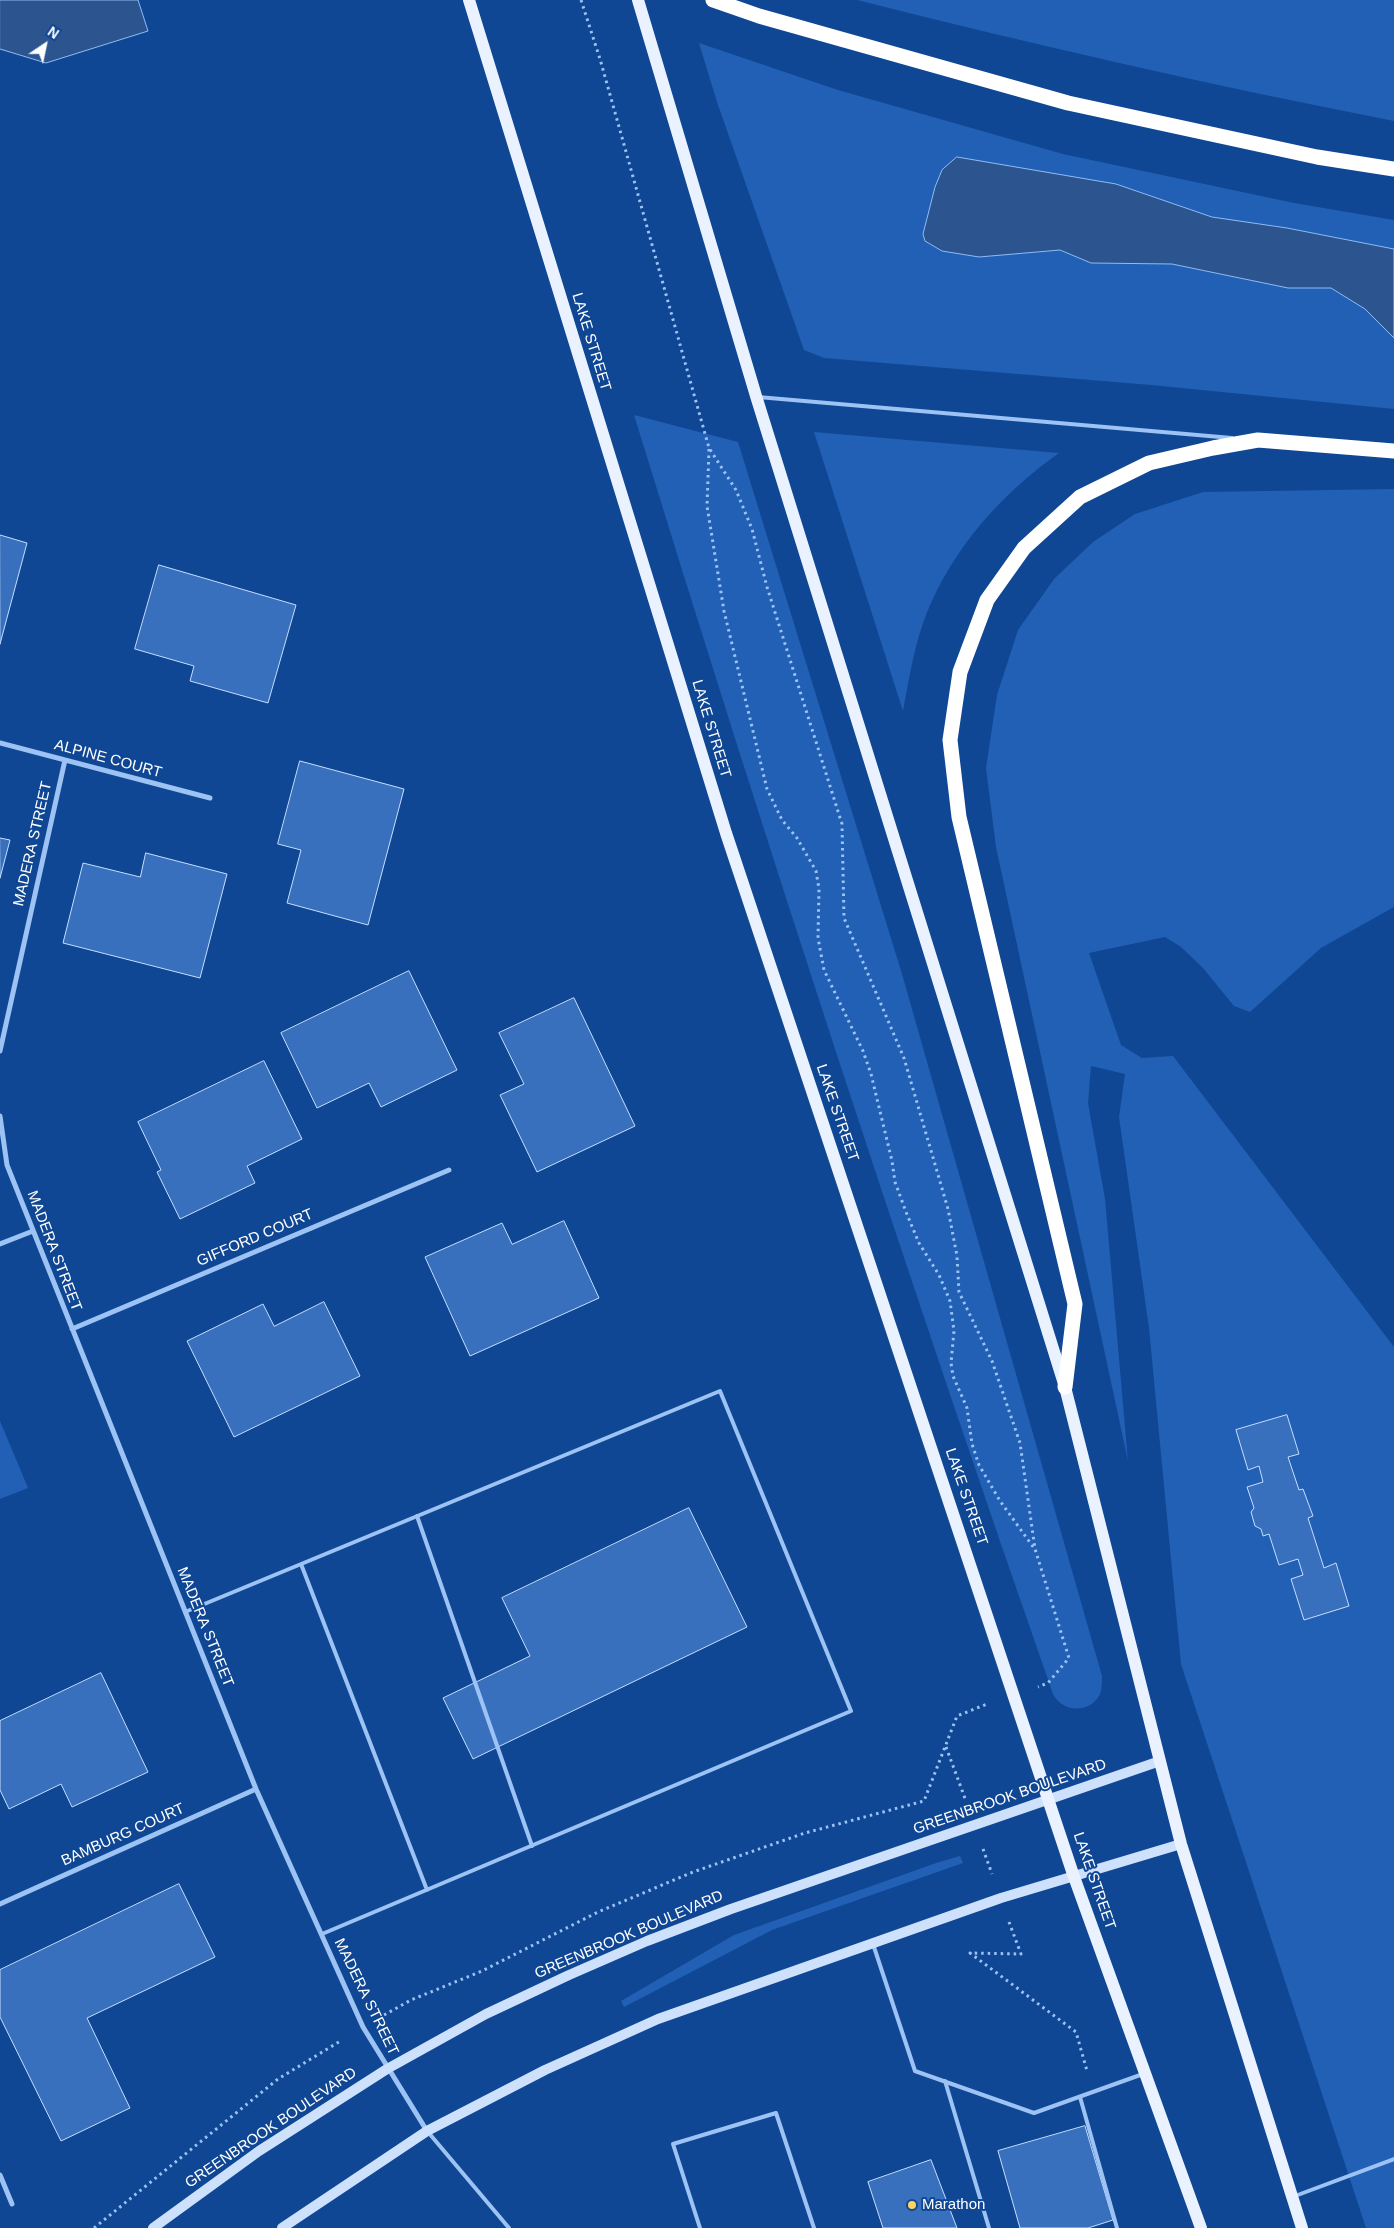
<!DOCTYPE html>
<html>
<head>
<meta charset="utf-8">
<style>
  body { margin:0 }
  #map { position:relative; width:1394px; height:2228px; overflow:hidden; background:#0f4794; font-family:Helvetica,sans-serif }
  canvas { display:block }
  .north { position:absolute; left:20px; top:20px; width:50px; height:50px; -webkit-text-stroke:4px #0f4794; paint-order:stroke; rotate:34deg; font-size:14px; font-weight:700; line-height:20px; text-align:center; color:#fff }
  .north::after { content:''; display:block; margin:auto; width:18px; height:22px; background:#fff; clip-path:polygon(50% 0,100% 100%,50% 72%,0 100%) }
</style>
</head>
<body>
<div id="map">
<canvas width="1394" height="2228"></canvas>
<div class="north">N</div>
</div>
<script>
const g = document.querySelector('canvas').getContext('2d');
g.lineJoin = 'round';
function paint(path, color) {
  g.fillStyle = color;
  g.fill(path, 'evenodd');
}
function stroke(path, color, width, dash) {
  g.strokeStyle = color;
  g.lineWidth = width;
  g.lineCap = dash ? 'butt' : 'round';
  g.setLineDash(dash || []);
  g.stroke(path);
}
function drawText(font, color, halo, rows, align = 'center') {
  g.font = font + ' Helvetica,sans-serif';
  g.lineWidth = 4;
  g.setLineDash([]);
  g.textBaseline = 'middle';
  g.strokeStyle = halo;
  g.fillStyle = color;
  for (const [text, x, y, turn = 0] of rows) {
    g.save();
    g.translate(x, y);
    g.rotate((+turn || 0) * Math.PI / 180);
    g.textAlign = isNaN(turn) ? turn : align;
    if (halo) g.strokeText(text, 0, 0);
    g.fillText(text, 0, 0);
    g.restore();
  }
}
const green = new Path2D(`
  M857 0H1394V121C1214 86 1035 45 857 0Z
  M699 43 838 90 1063 154 1294 203 1394 220V249L1288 228 1212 217 1116 184 1051 174 942 251 979 257 1060 250 1091 263 1172 264 1288 288H1331L1365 309 1394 338V409L1151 385 824 358 804 350 717 102Z
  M634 415 738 442 902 974 1102 1676C1102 1682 1102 1691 1099 1696 1088 1714 1062 1712 1053 1694 905 1270 766 844 634 415Z
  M814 432 1059 453C1002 493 952 549 926 615 914 646 909 679 903 711Z
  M1394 489V907L1321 948 1250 1012 1234 1006 1203 968 1181 947 1165 937 1089 953 1121 1045 1142 1058 1173 1056 1394 1347V2228H1366L1181 1664 1149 1328 1119 1117 1125 1074 1091 1066 1088 1103 1105 1199 1128 1461 996 847 986 768 997 695 1018 630 1054 579 1093 542 1135 514 1203 492Z
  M0 1421 28 1488 0 1499Z
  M960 1856 963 1863 772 1930 624 2007 621 2001 734 1935 939 1862Z`);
const water = new Path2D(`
  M0 0H138L148 31 46 63 0 49Z
  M957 157 1116 184 1212 217 1287 228 1394 249V338L1365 309 1331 288H1288L1172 264 1091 263 1060 250 979 257 942 251 925 241 923 234 935 187 942 170Z`);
const building = new Path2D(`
  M0 535 27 543 0 644Z
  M159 565 296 605 268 703 190 681 194 666 135 649Z
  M300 761 404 789 368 925 287 903 301 850 278 844Z
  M0 838 10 840 0 878Z
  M146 853 227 874 200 978 63 943 83 863 140 877Z
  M409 971 457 1070 381 1107 369 1083 317 1108 281 1033Z
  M574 998 635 1126 537 1172 500 1095 524 1084 499 1033Z
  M264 1061 302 1139 247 1166 255 1183 180 1219 157 1172 161 1170 138 1122Z
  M564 1221 599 1298 470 1356 425 1257 502 1223 512 1244Z
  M324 1302 360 1376 234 1437 187 1341 263 1304 274 1326Z
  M1287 1415 1299 1454 1288 1457 1299 1490 1303 1489 1313 1516 1308 1518 1324 1568 1336 1563 1349 1606 1304 1620 1291 1579 1303 1575 1298 1559 1279 1565 1269 1534 1263 1536 1261 1529 1255 1526 1251 1512 1254 1508 1247 1487 1263 1482 1259 1466 1248 1470 1236 1430Z
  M689 1508 747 1627 473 1759 443 1698 530 1656 502 1598Z
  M101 1673 148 1772 72 1807 61 1784 9 1809 0 1790V1721Z
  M179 1884 215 1957 87 2018 130 2108 61 2141 0 2017V1970Z
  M1085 2126 1113 2220 1088 2228H1020L998 2151Z
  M931 2160 957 2228H883L868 2182Z`);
const path = new Path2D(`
  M581 0 600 59 709 448 736 490 752 529 767 587 842 824 844 918 904 1058 948 1209 957 1256 959 1292 992 1361 1020 1443 1035 1549 1069 1658 1048 1683 1038 1687
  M709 449 707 506 724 611 767 789 782 820 797 838 816 871 819 889 818 938 824 970 863 1051 871 1074 892 1161 895 1182 906 1212 919 1243 939 1275 950 1301 954 1331 951 1363 953 1376 967 1408 972 1444 979 1465 1000 1501 1034 1548
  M946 1747 966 1801
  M983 1849 992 1874
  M1009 1922 1021 1954 970 1953 1076 2032 1087 2071
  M384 2015 411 2000 482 1971 598 1912 693 1872 805 1833 924 1801 957 1716 987 1704
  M94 2228 278 2079 342 2040`);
const lane = new Path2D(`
  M758 397 1232 438
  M417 1516 532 1846
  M301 1564 427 1890
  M185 1612 720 1391 851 1711 322 1934
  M873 1944 915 2071 1034 2113 1143 2074
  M945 2081 989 2228
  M1080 2097 1117 2228
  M428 2132 509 2228
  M1295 2196 1394 2159
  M700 2228 673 2144 776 2113 814 2228`);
const street = new Path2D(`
  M0 743 210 798
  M0 1051 65 760
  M0 1116 7 1165 256 1789 363 2027 427 2131
  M0 1244 33 1231
  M72 1329 449 1170
  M0 1904 256 1789
  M0 2175 12 2204`);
const secondary = new Path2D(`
  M153 2228 259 2151 387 2069 486 2014 569 1975 647 1941 731 1909 1160 1761
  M282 2228 427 2131 545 2070 658 2019 1001 1898 1181 1844`);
const primary = new Path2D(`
  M469 0 726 833 1073 1874 1201 2228
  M638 0 756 396 1065 1387 1181 1844 1302 2228`);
const highway = new Path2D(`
  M713 0 759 16 1068 103 1317 157 1394 169
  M1065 1387 1075 1304 959 817 950 740 960 672 987 600 1024 548 1080 497 1149 463 1213 448 1258 440 1394 451`);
const markers = [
  [912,2205,5,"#ffd460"]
];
const streetNames = [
  ["LAKE STREET",591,342,73],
  ["LAKE STREET",711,729,73],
  ["ALPINE COURT",108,759,15],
  ["MADERA STREET",33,844,-77],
  ["LAKE STREET",837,1113,71],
  ["GIFFORD COURT",255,1238,-23],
  ["MADERA STREET",54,1251,69],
  ["LAKE STREET",966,1497,71],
  ["MADERA STREET",205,1627,68],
  ["GREENBROOK BOULEVARD",1010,1797,-19],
  ["BAMBURG COURT",123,1835,-24],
  ["LAKE STREET",1094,1881,71],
  ["GREENBROOK BOULEVARD",629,1935,-23],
  ["MADERA STREET",366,1997,64],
  ["GREENBROOK BOULEVARD",271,2128,-34]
];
const poiNames = [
  ["Marathon",922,2205]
];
paint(green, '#2160b4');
paint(water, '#2c558f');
stroke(water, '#8ebdf8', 1);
paint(building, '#3870bd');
stroke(building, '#c5defe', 1);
stroke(path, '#9dc2f4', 3, [2.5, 4]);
stroke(lane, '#9dc2f4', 4);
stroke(street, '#9dc2f4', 5);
stroke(secondary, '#cde1fd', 10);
stroke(primary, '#eaf2ff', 12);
stroke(highway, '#fff', 15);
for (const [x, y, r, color] of markers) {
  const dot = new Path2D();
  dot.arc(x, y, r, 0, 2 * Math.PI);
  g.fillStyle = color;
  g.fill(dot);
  stroke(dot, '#0f4794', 2);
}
drawText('15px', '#fff', '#0f4794', streetNames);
drawText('15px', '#fff', '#0f4794', poiNames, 'left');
</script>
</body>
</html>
